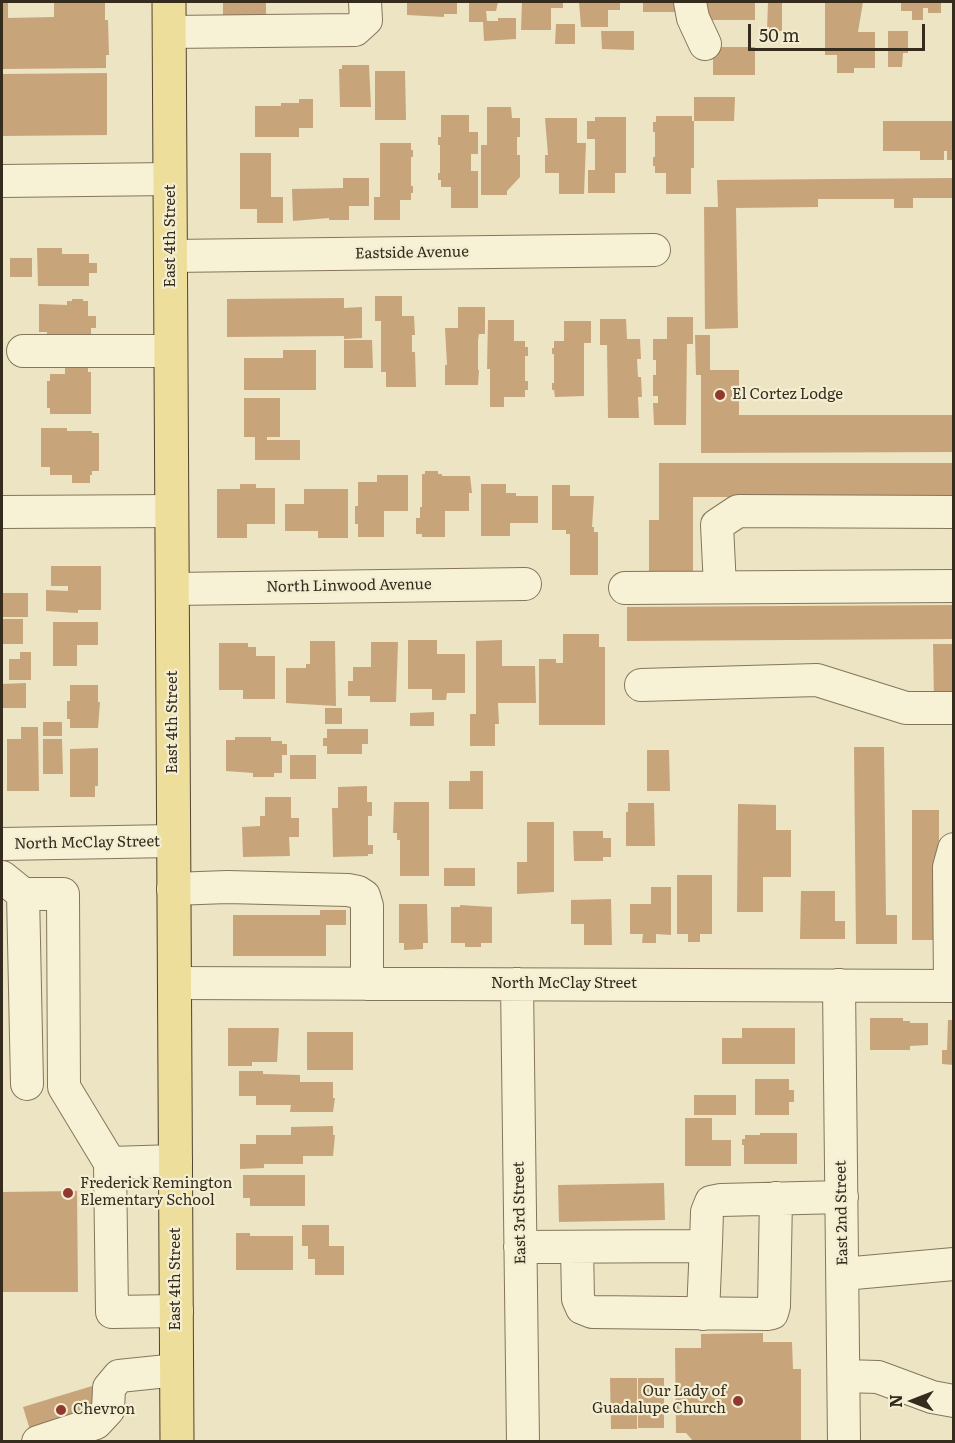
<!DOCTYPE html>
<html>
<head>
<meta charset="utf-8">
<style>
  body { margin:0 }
  #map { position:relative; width:955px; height:1443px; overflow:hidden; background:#ece4c3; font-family:Literata,serif }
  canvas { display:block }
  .frame { position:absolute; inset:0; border:3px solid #352c1e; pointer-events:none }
  .north { position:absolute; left:883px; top:1371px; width:60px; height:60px; -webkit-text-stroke:4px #f3eed2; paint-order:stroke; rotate:270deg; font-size:16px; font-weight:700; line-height:24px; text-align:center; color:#352c1e }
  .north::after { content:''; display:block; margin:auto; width:21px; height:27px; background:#352c1e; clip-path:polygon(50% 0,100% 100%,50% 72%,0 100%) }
  .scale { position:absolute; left:748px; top:24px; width:177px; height:27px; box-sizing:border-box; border:3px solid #352c1e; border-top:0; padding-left:8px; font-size:18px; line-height:21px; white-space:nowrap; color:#352c1e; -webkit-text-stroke:4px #f3eed2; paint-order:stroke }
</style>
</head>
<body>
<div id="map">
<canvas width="955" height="1443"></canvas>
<div class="frame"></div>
<div class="north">N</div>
<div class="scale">50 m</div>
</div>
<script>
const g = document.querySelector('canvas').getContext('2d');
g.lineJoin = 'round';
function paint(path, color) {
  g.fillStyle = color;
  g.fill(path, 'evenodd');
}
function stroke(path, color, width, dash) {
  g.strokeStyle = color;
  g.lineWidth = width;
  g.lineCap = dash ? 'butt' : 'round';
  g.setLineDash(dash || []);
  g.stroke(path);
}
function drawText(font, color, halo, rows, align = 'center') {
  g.font = font + ' Literata,serif';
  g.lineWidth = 4.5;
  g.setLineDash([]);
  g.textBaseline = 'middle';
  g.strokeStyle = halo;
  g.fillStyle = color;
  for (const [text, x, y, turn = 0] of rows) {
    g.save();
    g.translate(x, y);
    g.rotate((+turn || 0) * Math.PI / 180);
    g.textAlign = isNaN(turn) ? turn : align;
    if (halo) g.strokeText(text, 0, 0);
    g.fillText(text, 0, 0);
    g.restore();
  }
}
const building = new Path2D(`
  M2 2H8V18L54 17V2H105V20H108L109 55H106V68L2 69Z
  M223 2H266V25H223Z
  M407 2H457V14H444V17L407 15Z
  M469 2H498L496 11H486L487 21H498V18H516V39L484 41 483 22H469Z
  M522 2H563V8H551V30H521Z
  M579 2H620V10H608V27H581Z
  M643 2H675V12H643Z
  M706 2H755V20H706Z
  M768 2H782V31H767Z
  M825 2H863L858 32H875V68H854V73H837V55H825Z
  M901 2H941V13H928V8H923V20H912V11H901Z
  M556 24H575V44H555Z
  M601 31H634V50L602 49Z
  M888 31H908V53H903L902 67H888Z
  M713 47H755V75H713Z
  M342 65H369L371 107H340L339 69H342Z
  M375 71H405L406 120H375Z
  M107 73V135L2 136V74Z
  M694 97H735L734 121H694Z
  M299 99H313V128H299V137H255V106H281V103H299Z
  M487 107H511L512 118H520V137H517V155H520V177L507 191V195H481V145H487Z
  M441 115H469V132H478V154H471V171H478V208H451V187H441V180H438V173H440V145H438V137H441Z
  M656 116H692V121H694V168H691V194H666V173H655V166H653V157H655V132H653V122H656Z
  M595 117H626V173H615V193H588V170H595V139H587V121H595Z
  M545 118H577V143H586L584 194H559V173H545V155H548Z
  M883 121H954V160H947V151H944V160H920V151H883Z
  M380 143H411V150H413V157H411V186H413V193H411V200H400V220H374V197H380Z
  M240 153H271V197H283V223H257V209H240Z
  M343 178H369V206H349V220H329V218L293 221 292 189 343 188Z
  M954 178V198H913V208H894V199H818V207L736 208 738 328 705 329 704 207H718L717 180Z
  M37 248H62V254H89V263H97V273H89V286H38Z
  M10 258H32V277H10Z
  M375 296H402V316H414L415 335H412V352H415L416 387H386V372H381V321H375Z
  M344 298V308L362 307V338L344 339V336L227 337V299Z
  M72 299H83V301H88V316H96V328H91V344L47 339V332H39V304L67 305V301H72Z
  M458 307H485V334H479L478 340V370H479L478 385H445V365H447L445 328H458Z
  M667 317H693V344H687L686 425H654L653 403H658V396H653V375H656V360H653V339H667Z
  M600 319H626L627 339H640L641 359H637L638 377H641L642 397H638L639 418H608L607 345H600Z
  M488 320H514V341H525V347H528V356H525V381H528V390H525V397H504V407H490V369H487Z
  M564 321H591V343H584V396L555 397 554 390H552V383H554V354H552V348H554V341H564Z
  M695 335H710V370H739V415H954V452L701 453V375H696Z
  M344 340H372L373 368H344Z
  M283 350H316V390H244V358H283Z
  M65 362H88V372H91V414H50V408H47V381H50V374H65Z
  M244 398H280V437H267V440H300V460H255V437H244Z
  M41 428H67V431H92V433H99V471H92V475H90V483H72V475H50V467H41Z
  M659 463H954V497H693V582H649V520H659Z
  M425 471H438V474H442V476H470L472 493H469V511H445V537H422V534H416V518H420V507H422V474H425Z
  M377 475H408V511H384V537H358V524H355V506H358V482H377Z
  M240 484H256V488H275V524H247V538H217V489H240Z
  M481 484H506V493H516V496H538V523H510V536H481Z
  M552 485H570V496H594L592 527H594V532H598V575H570V534H566V530H552Z
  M304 489H348V538H318V531H285V504H304Z
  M51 566H101V610H78V613L46 611V590L68 591V586H51Z
  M2 593H28V617H2Z
  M954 605V639L627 641V607Z
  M2 619H23V644H2Z
  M53 622H98V645H77V666H53Z
  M563 634H599V647H605V725H539V659H556V663H563Z
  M408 640H437V654H465V693H447L446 700H432V689H408Z
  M502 640V666H535L536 703H498L499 724H495V746H470V714H476V641Z
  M310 641H335L336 706 286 703V668H306V664H310Z
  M371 642H398L396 702H370V696H348V681H353V667H371Z
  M219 643H248V647H256V656H275V699H243V690H219Z
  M933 644H954V700H934Z
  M20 652H31V680H9V659H20Z
  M26 683V708H2V684Z
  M70 685H98V702H100L98 728H70V719H67V701H70Z
  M325 708H342V724H325Z
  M434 712V726H410V713Z
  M43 722H62V736H43Z
  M21 727H38L39 791H7V739H21Z
  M327 729H368V744H362V754H327V746H323V738H327Z
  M235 737H271V741H282V744H287V755H282V773H274V777H253V773L226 771V740H235Z
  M43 739H62L63 774H43Z
  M854 747H884L886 915H897V944H856Z
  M98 748V786H95V797H70V749Z
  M647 750H669L670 791H647Z
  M290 755H316V779H290Z
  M470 771H483V809H449V781H470Z
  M367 786V802H372V816H368V845H373V854H368V856L333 857 332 808H338V787Z
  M265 797H291V818H299V837H289L290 856 243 857 242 827 260 826V816H265Z
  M394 802H429V876H400V840H397V833H393Z
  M628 803H654L655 846H626V812H628Z
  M738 804 776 805V830H791V877H763V912H737Z
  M912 810H939V840H942V940H912Z
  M527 822H554V892L517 894V862H527Z
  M573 831H603V838H611V857H603V861H574Z
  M444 868H475V886H444Z
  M677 875H712V934H700V942H688V934H677Z
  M651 887H671V935L656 934V943H642L643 934H630V904H651Z
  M801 891H835V921H845V939H800Z
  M611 899 612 945H584V924H571V900Z
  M399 904H427L428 943H423V949L404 950V943H399Z
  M460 905 492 907V943H481V947H465V943H451V907H460Z
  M320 910H346V925H326V956H233V915H320Z
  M870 1018H903V1021H910V1023H928V1045L910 1046V1050H870Z
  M948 1020H954V1065L942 1064V1050H947Z
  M228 1028H279L277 1062H252V1066H228Z
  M742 1028H795V1064H722V1038H742Z
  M307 1032H353V1070H307Z
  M239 1071H263V1074L300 1075V1082H333V1098H335L333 1112H290L291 1105H256V1096H239Z
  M755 1079H789V1090H794V1102H789V1115H755Z
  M694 1095H736V1115H694Z
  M685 1118H712V1140H731V1166H685Z
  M333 1126V1135H335L333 1156H303V1164H264V1168L240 1169V1144H256V1135H291V1127Z
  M760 1133H797V1164H744V1145H742V1139H745V1135H760Z
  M243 1175H305V1206H250V1198H243Z
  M664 1183 665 1220 559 1222 558 1185Z
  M77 1191 78 1292H2V1192Z
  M302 1225H329V1246H344V1275H315V1259H308V1246H302Z
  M236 1233H250V1236H293V1270H236Z
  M763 1333V1342H792L793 1369H801V1442H694L686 1433H676L675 1348H701V1334Z
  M610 1378H637V1429H611Z
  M638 1378H664V1428H638Z
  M92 1386 100 1413 31 1433 23 1407Z`);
const minor = new Path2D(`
  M690 2 693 18 705 44
  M169 32 355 30 366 20 365 2
  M2 181 170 179
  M171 256 654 250
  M23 351H171
  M2 512 172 511
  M720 587 717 525 738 511 954 512
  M625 588 954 586
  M173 589 525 584
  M641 685 817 680 906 708H954
  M2 844 173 841
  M2 877 23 894 27 1084
  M173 889 227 887 348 890 358 892 364 896 367 906V984
  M23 894H63L64 1087 110 1163 112 1312 177 1311
  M175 983 954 986
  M517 984 523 1442
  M839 985 844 1442
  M950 986 949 867 954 849
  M110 1163 176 1161
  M520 1247 697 1246 706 1243 707 1212 711 1202 721 1200 842 1197
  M577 1247 578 1299 582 1308 592 1312 767 1314 772 1313 774 1306 776 1198
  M843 1274 954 1264
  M703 1314 706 1243
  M844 1376 878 1377 932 1397 954 1401
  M38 1442 96 1423 108 1410 109 1388 119 1376 177 1370`);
const major = new Path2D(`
  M169 2 177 1442`);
const markers = [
  [720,395,6,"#91392e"],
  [68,1193,6,"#91392e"],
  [738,1401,6,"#91392e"],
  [61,1410,6,"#91392e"]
];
const streetNames = [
  ["East 4th Street",171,236,-90],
  ["Eastside Avenue",412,253,-1],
  ["North Linwood Avenue",349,586,-1],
  ["East 4th Street",173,722,-90],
  ["North McClay Street",87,843,-1],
  ["North McClay Street",564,984],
  ["East 3rd Street",520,1213,-91],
  ["East 2nd Street",842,1213,-91],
  ["East 4th Street",176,1279,-90]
];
const poiNames = [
  ["El Cortez Lodge",732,395],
  ["Frederick Remington",80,1184],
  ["Elementary School",80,1201],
  ["Our Lady of",726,1392,"right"],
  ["Guadalupe Church",726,1409,"right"],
  ["Chevron",73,1410]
];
paint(building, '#c8a47b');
stroke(minor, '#85765b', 34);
stroke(major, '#53442f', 35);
stroke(minor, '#f7f1d6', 32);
stroke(major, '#edde9c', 33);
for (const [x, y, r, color] of markers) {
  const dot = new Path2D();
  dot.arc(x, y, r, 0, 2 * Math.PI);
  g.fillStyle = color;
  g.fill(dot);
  stroke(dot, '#f3eed2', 2);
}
drawText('15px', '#352c1e', '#f3eed2', streetNames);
drawText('15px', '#352c1e', '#f3eed2', poiNames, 'left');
</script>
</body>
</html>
